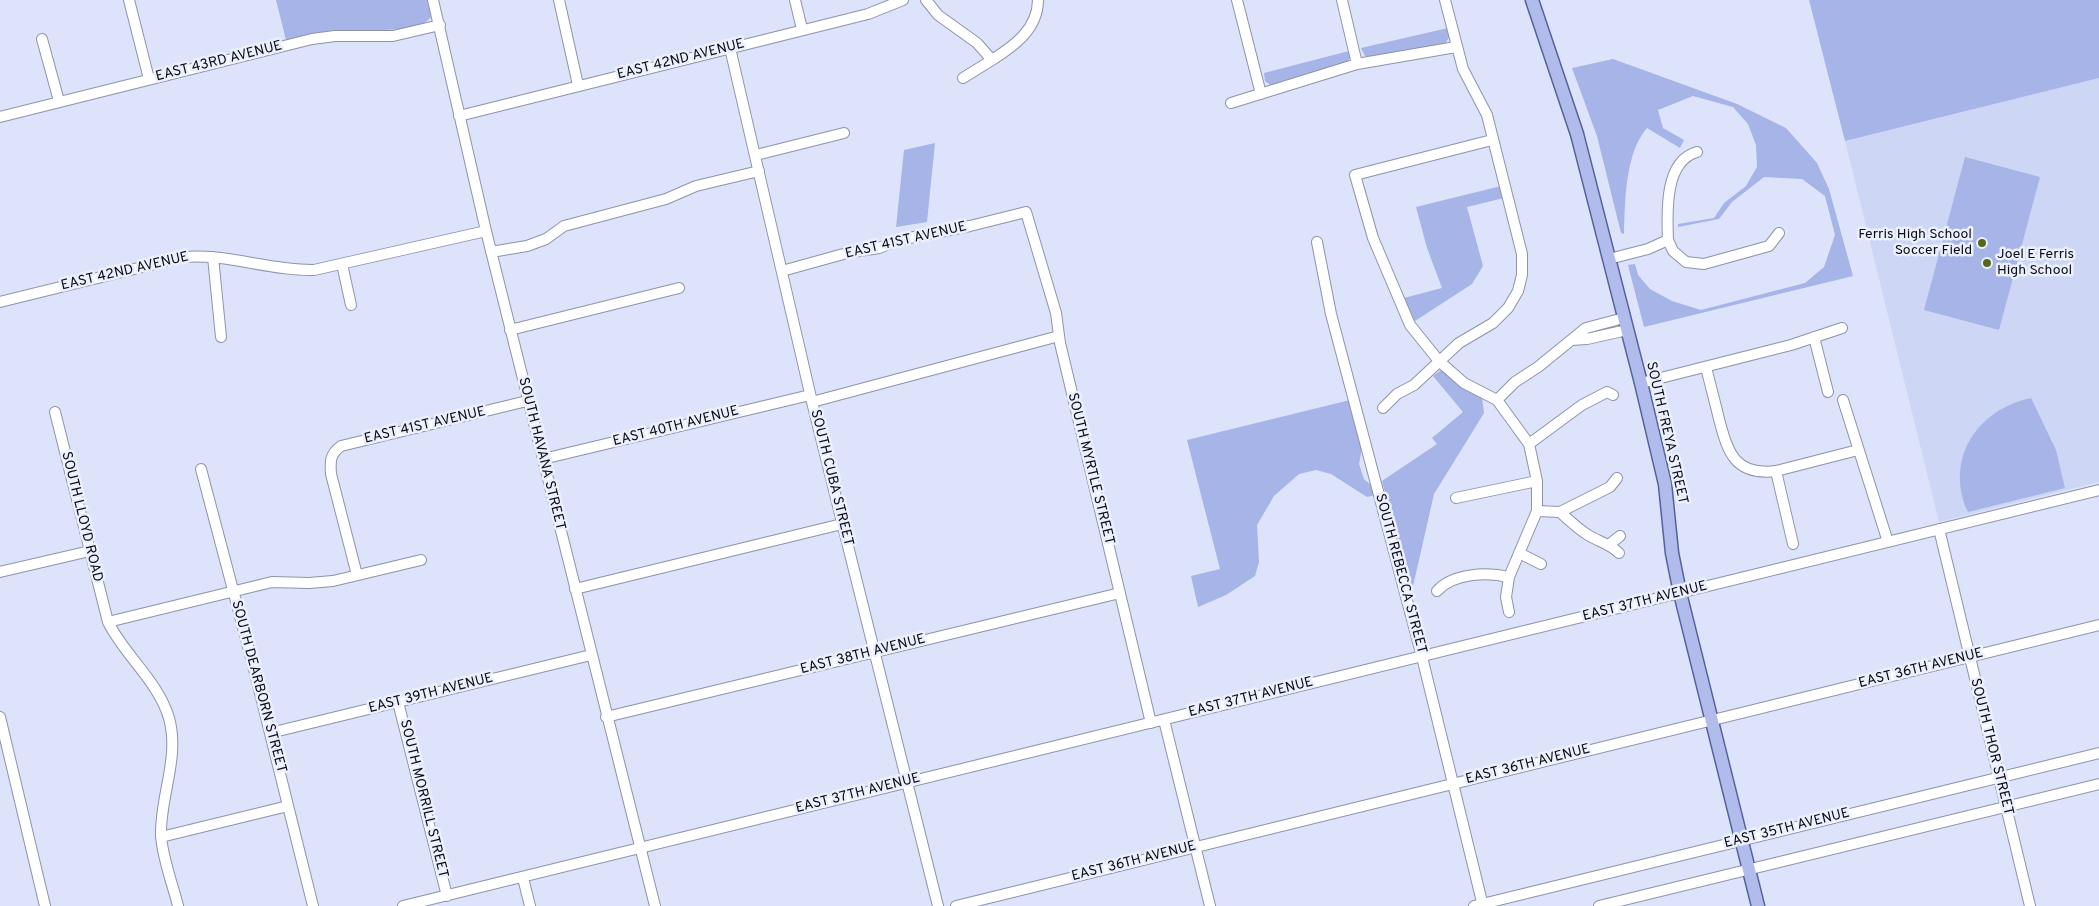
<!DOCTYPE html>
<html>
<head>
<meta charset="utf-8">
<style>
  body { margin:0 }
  canvas { display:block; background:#dce3fa }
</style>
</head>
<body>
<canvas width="2099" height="906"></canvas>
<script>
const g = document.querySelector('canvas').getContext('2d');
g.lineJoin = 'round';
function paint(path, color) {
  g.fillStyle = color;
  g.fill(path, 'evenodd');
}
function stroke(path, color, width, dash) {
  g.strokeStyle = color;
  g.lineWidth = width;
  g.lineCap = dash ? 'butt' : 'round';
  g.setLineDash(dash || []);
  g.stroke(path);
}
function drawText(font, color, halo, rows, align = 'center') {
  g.font = font + ' Overpass,sans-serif';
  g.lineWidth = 5;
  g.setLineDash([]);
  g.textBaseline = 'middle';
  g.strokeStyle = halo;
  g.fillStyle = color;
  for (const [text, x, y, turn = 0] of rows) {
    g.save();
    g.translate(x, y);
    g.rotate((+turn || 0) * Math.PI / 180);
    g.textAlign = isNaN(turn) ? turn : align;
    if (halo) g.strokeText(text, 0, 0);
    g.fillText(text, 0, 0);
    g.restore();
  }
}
const built = new Path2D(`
  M2099 78V482L1939 522 1845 141Z`);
const green = new Path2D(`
  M276 0H427L431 17C420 35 356 29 336 30 319 32 303 36 286 40Z
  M1809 0H2099V78L1845 141Z
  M1448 28 1450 36 1445 44 1370 57 1365 56 1361 48Z
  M1349 51 1351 56 1347 62 1272 86 1265 81 1264 73Z
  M1613 59 1737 104 1786 128 1817 163 1829 189 1853 276 1644 327 1628 265 1635 264 1638 275 1650 289 1672 301 1701 310 1805 283 1824 267 1835 235 1825 196 1802 179 1764 177 1732 202 1719 219 1678 227V224L1714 218 1724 203 1746 186 1757 167 1756 145 1748 124 1733 107 1693 96 1658 110 1663 128 1684 140 1680 148 1647 128C1625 153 1625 202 1624 234L1621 233 1597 136 1572 68Z
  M935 143 927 222 896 227 904 150Z
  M1965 157 2040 177 1999 330 1924 310Z
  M1501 186 1504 198 1467 207 1483 266 1472 284 1415 321 1404 298 1442 288 1427 248 1416 207Z
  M1440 371H1444L1482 397 1484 413 1434 494 1411 595 1382 481 1437 444 1432 438 1463 412 1433 376Z
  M2031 398 2056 450 2065 488 1968 512C1944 460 1977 409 2031 398Z
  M1350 400 1362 448 1359 464 1364 479 1373 487 1375 495 1367 497 1331 474 1316 470 1299 474 1274 496 1257 525 1259 562 1255 576 1226 595 1198 607 1191 576 1220 569 1187 440Z`);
const minor = new Path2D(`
  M129 0 149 79
  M433 0 486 231 655 906
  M559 0 578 85
  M795 0 802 29
  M926 0 938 15 977 43 992 60 963 78
  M1237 0 1261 94
  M1342 0 1357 64
  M42 39 59 101
  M730 48 812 402 938 906
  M992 60C1014 46 1038 29 1038 0
  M1231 103 1357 64 1456 47
  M459 116 868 14 903 0
  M0 117 312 39 335 36H393L440 25
  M1492 140 1355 175 1373 238 1410 325 1439 361 1464 383 1497 400 1529 444 1537 481V511L1509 577 1506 597 1509 612
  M756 155 844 133
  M1668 240C1667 213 1664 161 1697 152
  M1317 242 1331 314 1422 657 1483 906
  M491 252 527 246 546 239 564 226 666 199 696 186 759 171
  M213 257 221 337
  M1609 259 1648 249 1668 240 1673 251 1686 262 1704 264 1769 246 1779 233
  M342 264 351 305
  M782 271 847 253 879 248 899 240 970 226 1026 212 1056 313 1060 343 1151 723
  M0 302 183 257C227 253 270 271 314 270L486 231
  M510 330 679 288
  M1814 337 1828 392
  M1571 340 1587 339 1627 330
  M1706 367C1710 384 1715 402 1719 419 1728 453 1735 476 1776 471L1858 450
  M1641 383 1791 345 1842 328
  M1497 400 1515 382 1538 367 1586 328 1624 318
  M1843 400 1888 542
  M812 402 1059 336
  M1383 408 1397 394 1414 385 1459 343 1493 323 1508 308 1518 291 1522 275V254L1487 115 1463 69 1445 0
  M55 412 108 622C125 656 158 681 169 718 180 758 160 796 161 835 162 857 173 885 178 906
  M1529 444 1582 405 1607 392 1613 395
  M543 459 810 395
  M201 469 255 673 313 906
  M1776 471 1793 544
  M1456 498 1537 481
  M1537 511 1560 512C1569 520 1577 528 1588 535 1599 542 1609 543 1619 553
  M1560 512 1610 487 1617 478
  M1939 529 2030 906
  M1610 544 1620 536
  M1519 553 1541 564
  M0 572 90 551
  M357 575 331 474C330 461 330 454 341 446L527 401
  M575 589 842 524
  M1437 591C1453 573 1487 572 1509 577
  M108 622 272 582 309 583 333 581 421 560
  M398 702 447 896
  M0 717 45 906
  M606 717 1120 593
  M1164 720 1210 906
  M270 733 591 655
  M161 837 288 806
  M523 878 530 906
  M403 906 2099 490
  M956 906 2099 625
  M1474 906 2099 753
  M1599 906 2099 784`);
const major = new Path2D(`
  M1532 0 1577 134 1641 383 1665 484 1672 553 1680 593 1758 906`);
const markers = [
  [1982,243,5,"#556a18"],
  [1987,263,5,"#556a18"]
];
const streetNames = [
  ["EAST 42ND AVENUE",681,60,-14],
  ["EAST 43RD AVENUE",219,62,-14],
  ["EAST 41ST AVENUE",906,241,-13],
  ["EAST 42ND AVENUE",125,272,-13],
  ["EAST 41ST AVENUE",425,426,-13],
  ["EAST 40TH AVENUE",676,427,-14],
  ["SOUTH FREYA STREET",1666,433,77],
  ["SOUTH HAVANA STREET",541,454,76],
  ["SOUTH MYRTLE STREET",1090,469,76],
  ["SOUTH CUBA STREET",831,478,76],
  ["SOUTH LLOYD ROAD",81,517,76],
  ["SOUTH REBECCA STREET",1400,574,75],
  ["EAST 37TH AVENUE",1645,602,-14],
  ["EAST 38TH AVENUE",863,655,-14],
  ["EAST 36TH AVENUE",1921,669,-14],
  ["SOUTH DEARBORN STREET",258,687,75],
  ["EAST 39TH AVENUE",431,694,-14],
  ["EAST 37TH AVENUE",1251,698,-14],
  ["SOUTH THOR STREET",1991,747,76],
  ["EAST 36TH AVENUE",1528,765,-14],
  ["EAST 37TH AVENUE",858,794,-14],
  ["SOUTH MORRILL STREET",423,799,76],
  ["EAST 35TH AVENUE",1787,829,-14],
  ["EAST 36TH AVENUE",1134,862,-14]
];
const poiNames = [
  ["Ferris High School",1972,235],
  ["Soccer Field",1972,251],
  ["Joel E Ferris",1997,255,"left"],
  ["High School",1997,271,"left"]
];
paint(built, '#cdd6f4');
paint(green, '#a6b4e7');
stroke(minor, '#8d94a9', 12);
stroke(major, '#556299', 15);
stroke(minor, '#fff', 10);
stroke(major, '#b2bcec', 12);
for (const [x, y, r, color] of markers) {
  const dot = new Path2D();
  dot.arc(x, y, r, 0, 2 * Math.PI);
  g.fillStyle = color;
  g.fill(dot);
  stroke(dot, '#ecf0fe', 2);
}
drawText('14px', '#0a0c14', '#ecf0fe', streetNames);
drawText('14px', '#0a0c14', '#ecf0fe', poiNames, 'right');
</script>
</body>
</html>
